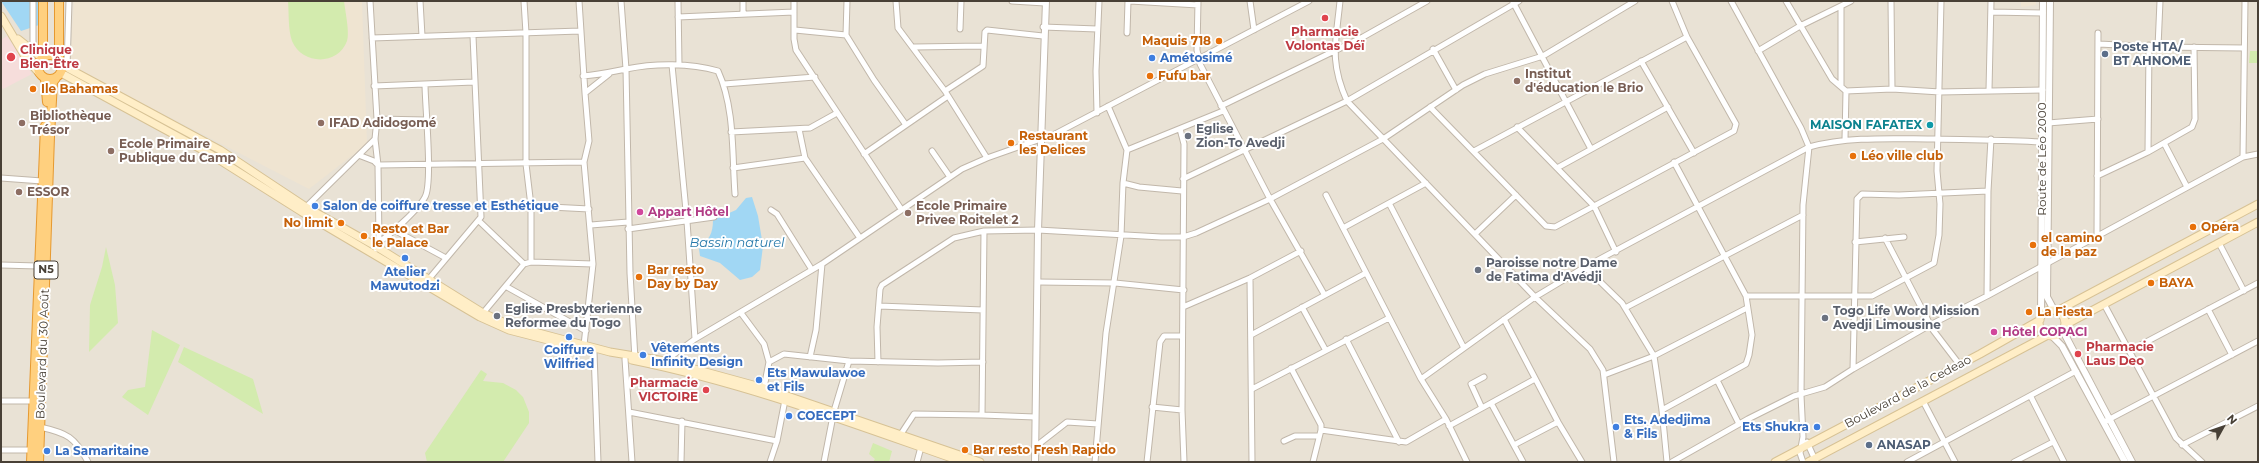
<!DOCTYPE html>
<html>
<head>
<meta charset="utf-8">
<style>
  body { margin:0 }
  #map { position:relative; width:2259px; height:463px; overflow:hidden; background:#f5f0e8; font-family:Montserrat,sans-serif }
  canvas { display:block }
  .frame { position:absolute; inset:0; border:2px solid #484036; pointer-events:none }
  .north { position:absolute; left:2203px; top:407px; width:40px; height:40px; -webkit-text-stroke:3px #fff; paint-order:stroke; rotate:50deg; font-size:11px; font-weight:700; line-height:16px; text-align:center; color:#484036 }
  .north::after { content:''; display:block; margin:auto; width:14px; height:18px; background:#484036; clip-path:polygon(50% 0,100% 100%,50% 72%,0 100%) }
</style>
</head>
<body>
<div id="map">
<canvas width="2259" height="463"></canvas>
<div class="frame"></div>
<div class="north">N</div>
</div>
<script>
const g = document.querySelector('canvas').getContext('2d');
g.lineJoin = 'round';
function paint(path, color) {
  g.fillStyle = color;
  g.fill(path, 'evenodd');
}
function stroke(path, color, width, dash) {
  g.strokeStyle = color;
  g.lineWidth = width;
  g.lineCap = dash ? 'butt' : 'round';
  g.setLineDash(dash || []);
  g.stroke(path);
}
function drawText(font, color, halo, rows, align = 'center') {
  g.font = font + ' Montserrat,sans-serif';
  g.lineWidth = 4;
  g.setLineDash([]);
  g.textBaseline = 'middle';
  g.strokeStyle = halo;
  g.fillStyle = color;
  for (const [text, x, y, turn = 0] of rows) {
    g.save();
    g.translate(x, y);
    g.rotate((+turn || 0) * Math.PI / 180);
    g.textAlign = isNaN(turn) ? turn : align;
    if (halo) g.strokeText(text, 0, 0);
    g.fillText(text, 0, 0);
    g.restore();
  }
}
const residential = new Path2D(`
  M1 1H2258V462H1Z`);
const education = new Path2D(`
  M74 1H362L367 144 309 189 70 66Z
  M2017 1H2036V5L2021 7V2Z`);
const medical = new Path2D(`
  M7 36 32 74 3 89 1 87V40Z`);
const green = new Path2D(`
  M288 1H344C345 10 350 33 347 41 338 66 302 65 292 41 288 30 289 13 288 1Z
  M2250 51H2258V63H2249Z
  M106 247 115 285 118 323 89 352 90 305 102 267Z
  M152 330 180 345 148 415 122 397 128 390 145 387Z
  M184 347 253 379 263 414 178 362Z
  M481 370 487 374 483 381 503 383 516 390 523 397 529 412V423L503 462H427L425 453Z
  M873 443 892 451 889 462H873L875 459 869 454Z`);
const water = new Path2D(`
  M1 1H42V24L21 31Z
  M752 197 758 216 763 246 760 270 752 277 740 280 720 263 700 256 699 249C709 239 713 234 713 220L736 210 746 198Z`);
const minor = new Path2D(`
  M370 1 377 119 375 139 378 165 379 242 376 249
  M420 1 422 36
  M579 1 585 93
  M621 1 626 69 630 273 635 359
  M678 1 679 65
  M743 1V14
  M794 1V39L796 50 901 209
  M847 1 846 35 874 80 906 125 948 96
  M896 1 898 28 945 91 987 158
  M1012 1 1045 3
  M1130 1 1198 5
  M1198 1 1197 50 1200 64 1270 199 1324 294
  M1250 1 1254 30
  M1340 1C1336 42 1329 61 1347 101L1535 297 1590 349 1603 370 1614 462
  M1731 1 1801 128 1809 147 1803 205 1801 395 1803 437 1800 453 1803 462
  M1786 1 1832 79 1846 91 1892 89 1940 92 2043 90
  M1891 1 1892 89
  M1513 2 1591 149
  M1841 7V86
  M1991 12 2043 13
  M678 17 794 12
  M1043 27 1097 29
  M960 29 961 1
  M795 30 846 35
  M1127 33 1128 1
  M372 38 580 31
  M2099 44 2158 47 2244 48
  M914 47 983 46
  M2158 47 2160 1
  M33 49V1
  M1433 49 1456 90
  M1758 51 1800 26 1851 1
  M1641 61 1694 153
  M672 65 687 221 695 339
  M67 68 69 1
  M583 76C598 75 611 72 626 69 655 63 690 63 718 71 735 108 732 154 735 194
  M724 84 815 77
  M374 86 474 82
  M1989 90 1991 1
  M945 91 983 66 985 32 987 30 1043 36
  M1108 106 1127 150
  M1221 106 1363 37 1427 1
  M1430 107 1546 226 1555 227 1734 131 1736 124 1687 37 1672 1
  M1097 113 1096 71 1099 1
  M377 119 426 120
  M2048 123 2098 119
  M1517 127 1594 206 1616 252
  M799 129 805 158 860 238
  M1180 129 1184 144 1182 410 1184 462
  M731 132 810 128 837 113
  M1845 139 1846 91
  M2164 143 2187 187
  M932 151 950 177
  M1474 151 1687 37
  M2148 152 2149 45
  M864 154 906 125
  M361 156 374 161 378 165 584 162
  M2243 157 2245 1
  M733 168 805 158
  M1557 168 1668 107
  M2097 176 2148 152 2192 127 2195 119 2194 47
  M1 178 42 181
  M1183 179 1347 101 1519 1
  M1123 183 1139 187 1182 191
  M1988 191 1991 139
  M1326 195 1421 379 1446 419 1467 462
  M1389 203 1464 348
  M531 206 589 209
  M305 208 375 139
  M771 210 777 214 812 270
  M479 221 524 264
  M591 225 628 222
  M1343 228 1426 183
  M628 229 714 217
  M394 230 446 258
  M984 231 982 415 1035 417
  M1475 234 1516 195
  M2097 237 2098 33
  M1885 238 1933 330 1959 364
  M379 242C390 235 419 209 425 197 433 183 425 105 425 84
  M1855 242 1904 237
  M2219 243 2244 291
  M531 262 593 264
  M1 265 38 266
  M1585 267 1622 303 1654 356 1662 410 1667 462
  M1250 278 1252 462
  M428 280 481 217 473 36
  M1038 282 1115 283 1184 290
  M507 287 586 331
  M1746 296H1872L1934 263 1939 235 1940 204 1937 171 1941 1
  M1987 296 2243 157 2258 154
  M2104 304 2176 438 2202 462
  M879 306 983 310
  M1183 307 1250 278 1301 251
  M1302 307 1325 349
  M1625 308 1803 215
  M2208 309 2232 355
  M483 313 524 264 531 262V206L526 164V33L524 1
  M741 313 764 344 769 362 764 388
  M1504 319 1558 422 1582 462
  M1251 335 1366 273
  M1346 339 1399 442
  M584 345 593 264 584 162 589 141 585 93 609 74
  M2129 351 2258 283
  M594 352 598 462
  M810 357 816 330 822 264
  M625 359 632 462
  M665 361 695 339 822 264 962 169 987 158 1055 134 1309 1
  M769 362 784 354 849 361 938 363 983 362
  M878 362 877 327 880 289 882 285 954 238 984 231 1038 230 1161 237H1183L1196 233 1270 199 1383 139 1463 85 1485 74 1543 56 1635 1
  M1291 368 1321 425V430L1313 462
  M1604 375 1654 356 1747 308
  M1421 379 1535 297 1585 267 1809 147C1851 136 1893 139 1937 139 1972 140 2006 140 2041 142
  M1717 380 1739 424
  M1252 389 1389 318
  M2031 397 2064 462
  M1 401H33
  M1923 401 1955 462
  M1491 403 1523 462
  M1152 407 1182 410
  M1482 408 1471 384 1484 377
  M1662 410 1746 364 1749 355 1752 335 1746 296 1674 162
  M834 411 849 361
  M629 412 777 441
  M2106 421 2258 341
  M1449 426 1535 379
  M40 427C67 433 75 437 88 462
  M1321 430 1406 442 1446 419
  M901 434 914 414 982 415
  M1284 441 1295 436H1319
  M1807 442 1816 462
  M1514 445 1558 422
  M2182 445 2258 406
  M1035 447 1067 422 1098 424
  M1 450H31
  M681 462 682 421
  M770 462 777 441 785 400
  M824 462 833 416
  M917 462 921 447
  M1095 462 1106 333 1121 236 1123 183 1127 150 1223 111
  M1147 462 1160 342 1164 336H1182
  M1672 462 1748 419 1794 396 1825 387 1853 369 1857 199 1862 194 1899 195 1988 191 1987 296 1930 325 1853 369
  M1907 462 2076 371
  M2014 462 2053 442`);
const tertiary = new Path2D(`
  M2050 1 2047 297 2054 310
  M2041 317 2043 1
  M2063 331 2132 462
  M2052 336 2062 346 2125 462
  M1035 462 1038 230 1046 1`);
const secondary = new Path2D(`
  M1 16 26 58 39 73
  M18 39 42 58
  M62 65 220 150 306 207 377 247 483 313 512 326 610 352 665 361 764 388 980 462
  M61 73 210 154 302 212 480 317 509 330 579 348
  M2039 323a13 13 0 1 1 26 0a13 13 0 1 1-26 0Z
  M2057 311 2258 204
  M2065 325 2258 222
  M632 360C746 383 854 424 963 462
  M1775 462 1980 354 2040 320
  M1808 462 2048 335`);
const trunk = new Path2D(`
  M43 1V56
  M38 67a12 12 0 1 1 24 0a12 12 0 1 1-24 0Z
  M59 59V1
  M45 79 47 102
  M31 462 45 126
  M39 462 50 136 53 82 56 78`);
const markers = [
  [1325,18,4,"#e0444e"],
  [1219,41,4,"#e8710a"],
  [2105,54,4,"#5c6f8a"],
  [11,57,5,"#e0444e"],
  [1152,58,4,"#3f7fe0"],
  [1150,76,4,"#e8710a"],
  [1517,81,4,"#8d6e63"],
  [33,89,4,"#e8710a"],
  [22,123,4,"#8d6e63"],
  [321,123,4,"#8d6e63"],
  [1930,125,4,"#0f9aa8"],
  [1188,136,4,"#6b7280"],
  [1011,143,4,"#e8710a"],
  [111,151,4,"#8d6e63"],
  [1853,156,4,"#e8710a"],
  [19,192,4,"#8d6e63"],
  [315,206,4,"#3f7fe0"],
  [640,212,4,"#d1479c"],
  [908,213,4,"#8d6e63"],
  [341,223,4,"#e8710a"],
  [2193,227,4,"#e8710a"],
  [364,236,4,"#e8710a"],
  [2033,245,4,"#e8710a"],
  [405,258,4,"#3f7fe0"],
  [1478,270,4,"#6b7280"],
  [639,277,4,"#e8710a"],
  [2151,283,4,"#e8710a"],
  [2029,312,4,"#e8710a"],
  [497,316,4,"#6b7280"],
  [1825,318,4,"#6b7280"],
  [1994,332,4,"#d1479c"],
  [569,337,4,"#3f7fe0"],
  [2078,354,4,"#e0444e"],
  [643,355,4,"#3f7fe0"],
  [759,380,4,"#3f7fe0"],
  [706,390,4,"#e0444e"],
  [789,416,4,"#3f7fe0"],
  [1616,427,4,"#3f7fe0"],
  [1817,427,4,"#3f7fe0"],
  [1869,445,4,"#5c6f8a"],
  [965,450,4,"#e8710a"],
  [47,451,4,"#3f7fe0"]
];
const shields = [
  [46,270,24]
];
const shieldNames = [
  ["N5",46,270]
];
const healthNames = [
  ["Pharmacie",1325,32,"center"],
  ["Volontas Déï",1325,46,"center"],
  ["Clinique",20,50],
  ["Bien-Être",20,64],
  ["Pharmacie",2086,347],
  ["Laus Deo",2086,361],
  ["Pharmacie",698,383,"right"],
  ["VICTOIRE",698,397,"right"]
];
const foodNames = [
  ["Maquis 718",1211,41,"right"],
  ["Fufu bar",1158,76],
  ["Ile Bahamas",41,89],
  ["Restaurant",1019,136],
  ["les Delices",1019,150],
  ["Léo ville club",1861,156],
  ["No limit",333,223,"right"],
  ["Opéra",2201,227],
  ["Resto et Bar",372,229],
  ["le Palace",372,243],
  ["el camino",2041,238],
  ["de la paz",2041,252],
  ["Bar resto",647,270],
  ["Day by Day",647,284],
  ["BAYA",2159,283],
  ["La Fiesta",2037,312],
  ["Bar resto Fresh Rapido",973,450]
];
const serviceNames = [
  ["Poste HTA/",2113,47],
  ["BT AHNOME",2113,61],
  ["ANASAP",1877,445]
];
const shopNames = [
  ["Amétosimé",1160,58],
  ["Salon de coiffure tresse et Esthétique",323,206],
  ["Atelier",405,272,"center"],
  ["Mawutodzi",405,286,"center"],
  ["Vêtements",651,348],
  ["Infinity Design",651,362],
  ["Coiffure",569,350,"center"],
  ["Wilfried",569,364,"center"],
  ["Ets Mawulawoe",767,373],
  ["et Fils",767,387],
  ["COECEPT",797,416],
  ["Ets. Adedjima",1624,420],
  ["& Fils",1624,434],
  ["Ets Shukra",1809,427,"right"],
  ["La Samaritaine",55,451]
];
const educationNames = [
  ["Institut",1525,74],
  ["d'éducation le Brio",1525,88],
  ["Bibliothèque",30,116],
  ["Trésor",30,130],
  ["IFAD Adidogomé",329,123],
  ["Ecole Primaire",119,144],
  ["Publique du Camp",119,158],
  ["ESSOR",27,192],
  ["Ecole Primaire",916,206],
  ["Privee Roitelet 2",916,220]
];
const cultureNames = [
  ["MAISON FAFATEX",1922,125]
];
const worshipNames = [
  ["Eglise",1196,129],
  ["Zion-To Avedji",1196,143],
  ["Paroisse notre Dame",1486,263],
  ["de Fatima d'Avédji",1486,277],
  ["Eglise Presbyterienne",505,309],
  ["Reformee du Togo",505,323],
  ["Togo Life Word Mission",1833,311],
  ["Avedji Limousine",1833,325]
];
const streetNames = [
  ["Route de Léo 2000",2042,159,-90],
  ["Boulevard du 30 Août",43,354,-88],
  ["Boulevard de la Cedeao",1908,392,-28]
];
const hotelNames = [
  ["Appart Hôtel",648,212],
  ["Hôtel COPACI",2002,332]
];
const waterNames = [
  ["Bassin naturel",737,243]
];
paint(residential, '#e9e2d5');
paint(education, '#efe4d1');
paint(medical, '#f6dddb');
paint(green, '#d3ebae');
paint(water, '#a1d7f4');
stroke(minor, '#c1b7aa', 7);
stroke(tertiary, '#c1b7aa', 8);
stroke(secondary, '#d7c295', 9);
stroke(trunk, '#e69930', 10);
stroke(minor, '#fff', 5);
stroke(tertiary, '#fff', 6);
stroke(secondary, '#ffeec7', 7);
stroke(trunk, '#ffd07f', 8);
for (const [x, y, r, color] of markers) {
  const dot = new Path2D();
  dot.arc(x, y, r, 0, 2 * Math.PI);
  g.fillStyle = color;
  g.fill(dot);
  stroke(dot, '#fff', 1.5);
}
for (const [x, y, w] of shields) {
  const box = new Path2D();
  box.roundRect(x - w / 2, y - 9, w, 18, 3);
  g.fillStyle = '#fff';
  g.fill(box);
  stroke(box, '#484036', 1);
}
drawText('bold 11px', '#484036', null, shieldNames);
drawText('bold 12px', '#be3a42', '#fff', healthNames, 'left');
drawText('bold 12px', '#c56008', '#fff', foodNames, 'left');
drawText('bold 12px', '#4e5e75', '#fff', serviceNames, 'left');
drawText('bold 12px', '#366cbe', '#fff', shopNames, 'left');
drawText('bold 12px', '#785e54', '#fff', educationNames, 'left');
drawText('bold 12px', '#0d838f', '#fff', cultureNames, 'right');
drawText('bold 12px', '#5b616d', '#fff', worshipNames, 'left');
drawText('12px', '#484036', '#fff', streetNames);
drawText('bold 12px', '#b23c85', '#fff', hotelNames, 'left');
drawText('italic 13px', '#2679aa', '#fff', waterNames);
</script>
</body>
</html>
